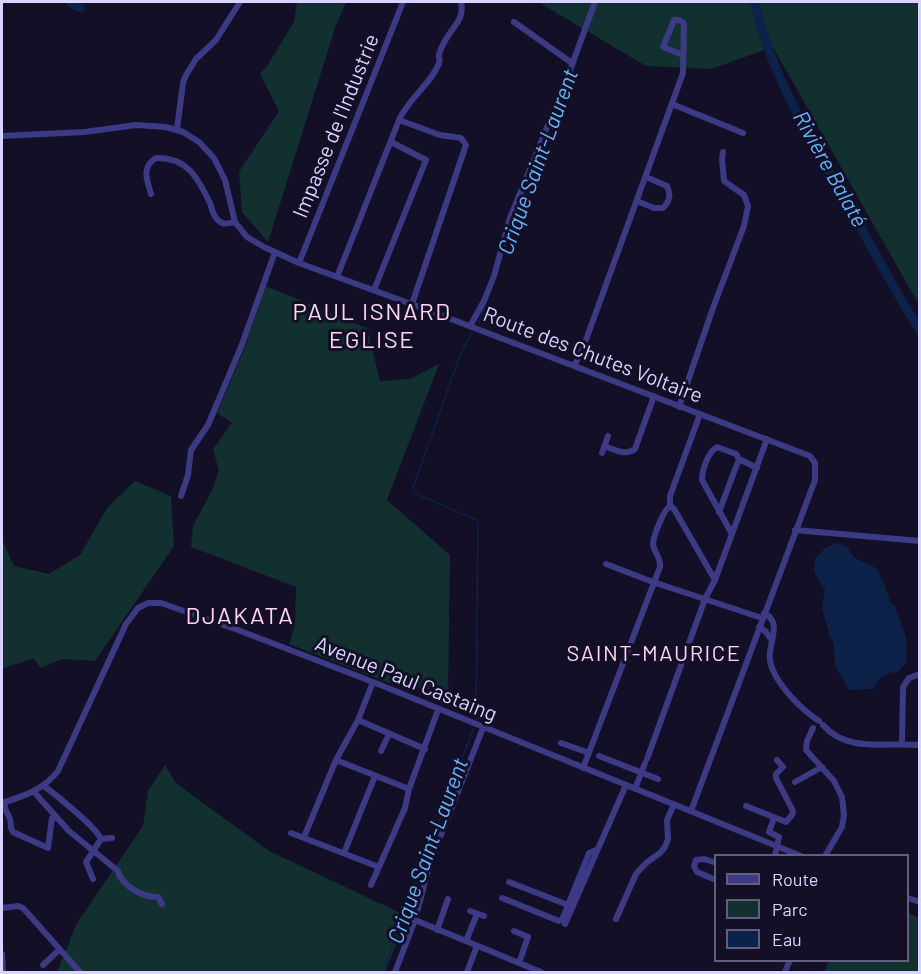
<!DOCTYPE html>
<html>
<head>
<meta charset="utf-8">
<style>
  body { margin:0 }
  #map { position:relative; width:921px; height:974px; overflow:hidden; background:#130f26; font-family:Barlow,sans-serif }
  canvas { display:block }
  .frame { position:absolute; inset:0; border:3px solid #d9d4ff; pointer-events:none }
  .legend { position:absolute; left:714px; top:854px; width:195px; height:108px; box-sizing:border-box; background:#130f26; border:2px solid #625e7d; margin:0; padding:8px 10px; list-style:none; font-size:18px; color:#d9d4ff }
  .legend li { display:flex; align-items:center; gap:12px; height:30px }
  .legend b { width:30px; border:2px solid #625e7d }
</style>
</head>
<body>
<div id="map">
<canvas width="921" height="974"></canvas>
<div class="frame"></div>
<ul class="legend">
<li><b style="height:8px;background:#3d3a85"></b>Route</li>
<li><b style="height:16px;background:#12302f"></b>Parc</li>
<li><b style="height:16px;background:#0c2248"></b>Eau</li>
</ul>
</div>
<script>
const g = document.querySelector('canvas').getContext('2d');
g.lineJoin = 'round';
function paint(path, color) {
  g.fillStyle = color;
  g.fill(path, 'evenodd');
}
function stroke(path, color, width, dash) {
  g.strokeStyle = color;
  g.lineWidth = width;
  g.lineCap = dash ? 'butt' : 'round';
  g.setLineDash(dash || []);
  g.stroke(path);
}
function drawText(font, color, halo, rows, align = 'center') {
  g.font = font + ' Barlow,sans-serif';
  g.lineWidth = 6;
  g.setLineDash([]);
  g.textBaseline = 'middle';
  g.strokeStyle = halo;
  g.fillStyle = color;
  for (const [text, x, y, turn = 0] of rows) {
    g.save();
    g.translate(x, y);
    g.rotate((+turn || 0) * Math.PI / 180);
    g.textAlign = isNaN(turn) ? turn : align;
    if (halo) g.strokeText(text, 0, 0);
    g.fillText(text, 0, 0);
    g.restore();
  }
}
const green = new Path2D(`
  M297 2H346L336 25 268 242 242 212 239 172 279 111 260 74 267 66 294 22Z
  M538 2H919V305L773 47 711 69 646 66Z
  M266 286 367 328 380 381 410 379 439 364 387 500 450 555 448 693 389 683 289 644 295 625 296 587 191 547 193 526 212 490 219 471 213 449 232 423 217 413 243 352Z
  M135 481 171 496 174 546 95 661 62 659 41 668 33 658 2 669V540L14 566 49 574 80 555 107 508Z
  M165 765 176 783 269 851 407 916 385 972H57L77 923 143 826 148 791Z
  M908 913 919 918V972H824L829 961 908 960Z`);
const water = new Path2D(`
  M835 543 846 546 855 558 878 569 891 603 895 606 906 637 907 662 898 672C884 673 880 676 874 689L849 690 835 665 834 643 830 637 822 608 825 590 814 572 815 559 825 548Z`);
const stream = new Path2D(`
  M571 77 581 47
  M504 250 536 162
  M479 323 486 303
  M472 333 462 350 413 488 415 493 478 521 476 719
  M383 972 473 729`);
const river = new Path2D(`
  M70 2 80 8
  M755 2C770 76 817 150 854 216 876 254 896 294 920 330`);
const minor = new Path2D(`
  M514 22 572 63
  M672 104 743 133
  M177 129 183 83 186 75 196 59 216 40 240 2
  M2 136 84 132 136 125 166 127 183 132 199 142 214 158 225 180 235 222 247 237 264 247 299 263 422 308 810 456 815 463V480L691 811
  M151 194C147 180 141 167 156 158 187 157 198 178 210 203 212 209 213 216 218 220 223 226 229 223 235 222
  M637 201 654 208H663C670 201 671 195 667 186L646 177
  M299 263 403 2
  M337 277 399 120
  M374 290 426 160 391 142
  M412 304 466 145 461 138 440 135 399 120C408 99 432 83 439 63 441 59 438 59 439 54 440 51 443 44 445 41 452 27 465 20 461 2
  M470 326 484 301 494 276 510 218 566 81 595 2
  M574 366 583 348 683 73 684 23 679 20H674L663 47 683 55
  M679 407 713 308 744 226 748 206 744 195 724 181 722 159 723 152
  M605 446C615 450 625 456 635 449L654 396
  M602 453 608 436
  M739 459 757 468
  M181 496 188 475 191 450 208 425 241 347 275 252
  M670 506 674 509 715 580
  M719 512 739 459 736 454 717 447C708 452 702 470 702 480L732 534
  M795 530 920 541
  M606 564 653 582 762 618
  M764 613C786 624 763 647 772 668 780 688 801 709 819 721
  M759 627 765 631 771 639
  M358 720 425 749
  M823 725C847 753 886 742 920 745
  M813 728 807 741 806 750 834 781 842 797 844 815 842 827 825 856
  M561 743 589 753
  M902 743 903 687 909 678 920 674
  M381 751 389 734
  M599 756 658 779
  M647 759 705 599 715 580 767 439
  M336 760 409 789
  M583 768 660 567C661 557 654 553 653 544 653 537 664 509 670 506V496L700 414
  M795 782 822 767
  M44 786C56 795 96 827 101 839
  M635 789 645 763
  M34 792 69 831 118 871C121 885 143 898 158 897L162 904
  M4 802C4 810 8 813 10 819 12 825 9 827 13 832L48 848 52 818H56
  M2 803C24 796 43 790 58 771L126 624 138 608 148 603H161L238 630 373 682 801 856
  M746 806 786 822 792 815 793 811 776 778V774L783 767 777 760
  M774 818 769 832 779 837 775 856
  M291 833 379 867
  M304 837 336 760 358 720 373 682
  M344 853 375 776
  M716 863 704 859 696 860 694 866 697 872 716 880
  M93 879 86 862 101 839 112 838
  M509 882 568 905
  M371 885 405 808 409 789 438 710
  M502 898 559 921 562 920 589 853 596 850
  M908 898 920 902
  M2 908 18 906 23 908 80 972
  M470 911 484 916
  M616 919 636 874 646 863 660 853 665 847 668 839 667 820 674 804
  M415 920 541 972
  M565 924 626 785
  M437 930 448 899
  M514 931 528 937 519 963
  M466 941 477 914
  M2 954 3 972
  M43 965 60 949
  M395 972 415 920 430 863 483 728
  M467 972 477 946
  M785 972 790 960`);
const streetNames = [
  ["Impasse de l'Industrie",336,126,-68],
  ["Route des Chutes Voltaire",593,355,21],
  ["Avenue Paul Castaing",406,679,22]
];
const waterNames = [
  ["Crique Saint-Laurent",538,162,-70],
  ["Rivière Balaté",830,169,61],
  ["Crique Saint-Laurent",428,851,-70]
];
const neighbourhoodNames = [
  ["SAINT-MAURICE",654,654]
];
const quarterNames = [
  ["PAUL ISNARD",372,312],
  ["EGLISE",372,340],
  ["DJAKATA",240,616]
];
paint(green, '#12302f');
paint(water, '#0c2248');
stroke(stream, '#0c2248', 1.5);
stroke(river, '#0c2248', 9);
stroke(minor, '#3d3a85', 6);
drawText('21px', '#d9d4ff', '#130f26', streetNames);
drawText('italic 22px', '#62b6ff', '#130f26', waterNames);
g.letterSpacing = '1.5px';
drawText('22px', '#ffd6f0', '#130f26', neighbourhoodNames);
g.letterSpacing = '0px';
g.letterSpacing = '1.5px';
drawText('24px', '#ffd6f0', '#130f26', quarterNames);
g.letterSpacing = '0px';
</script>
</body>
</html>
